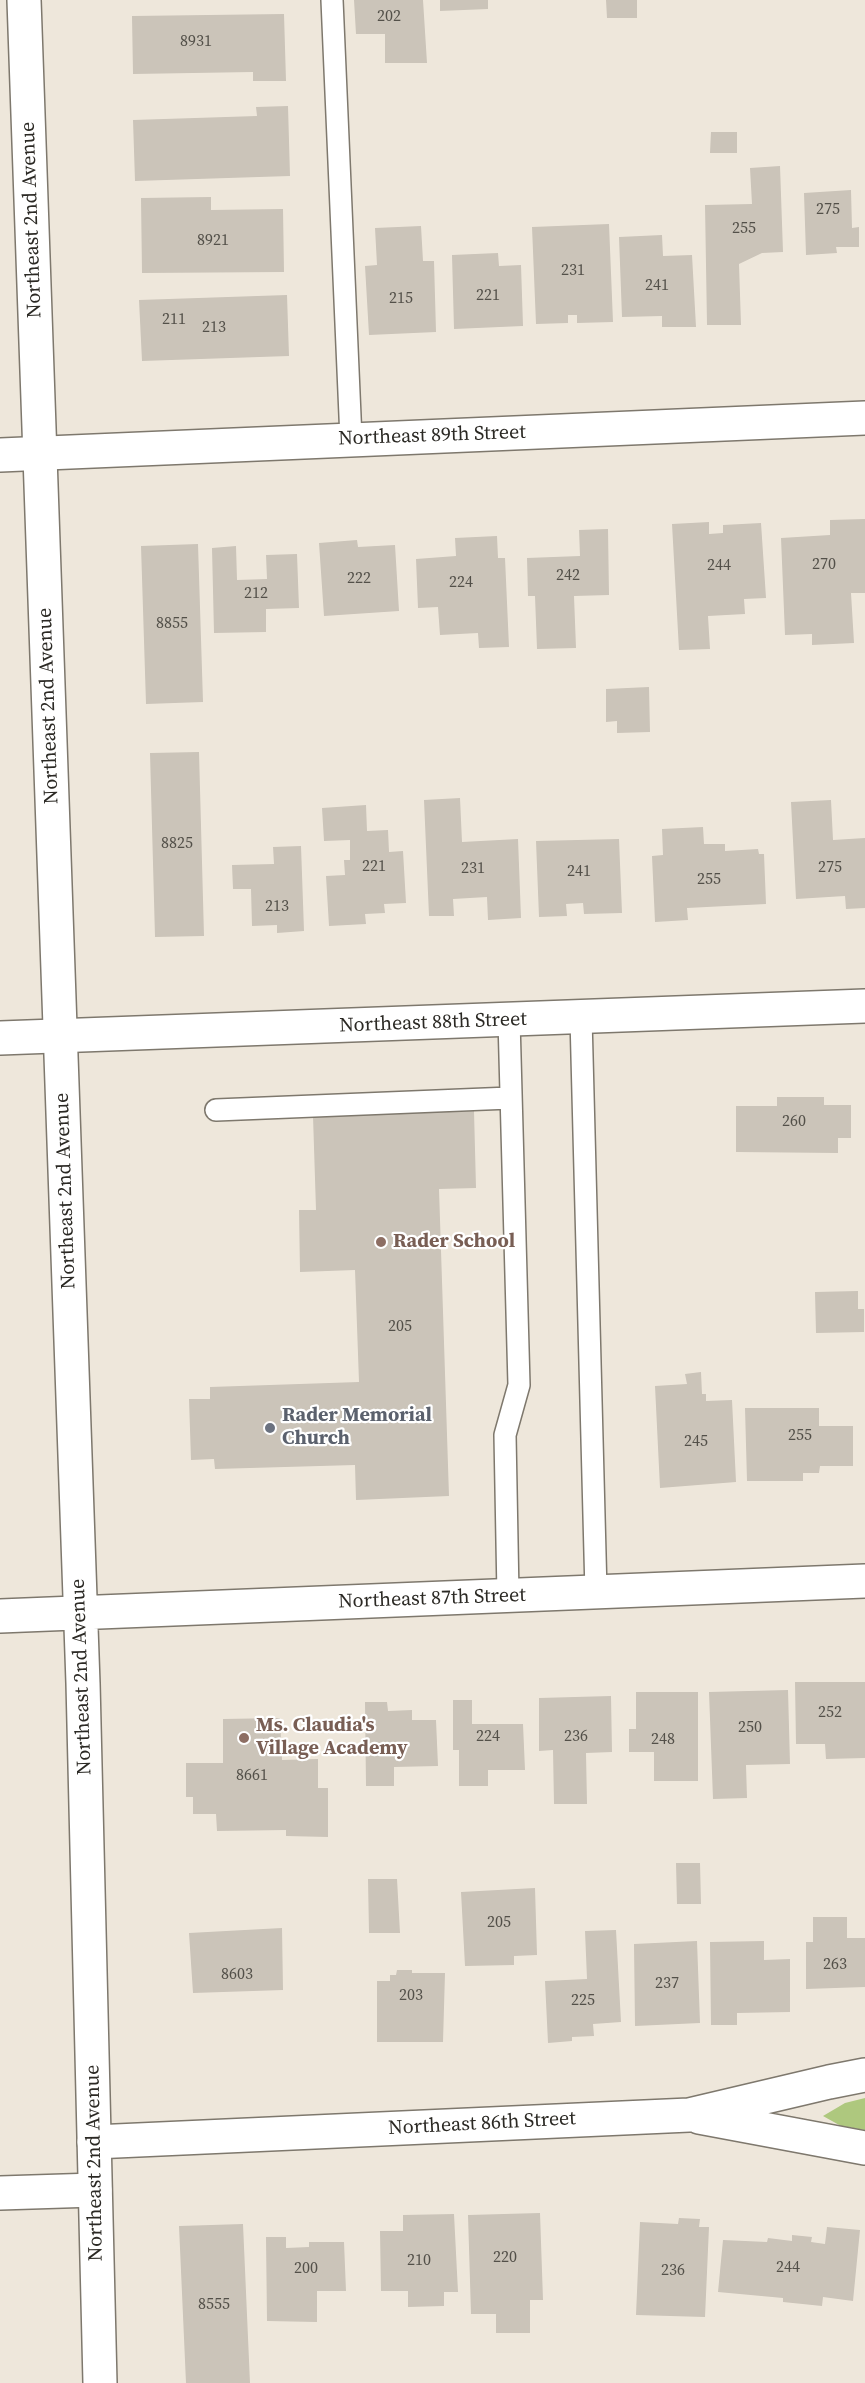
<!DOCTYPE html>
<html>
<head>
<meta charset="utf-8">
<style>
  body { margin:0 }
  canvas { display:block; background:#eee7db }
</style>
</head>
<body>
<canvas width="865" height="2383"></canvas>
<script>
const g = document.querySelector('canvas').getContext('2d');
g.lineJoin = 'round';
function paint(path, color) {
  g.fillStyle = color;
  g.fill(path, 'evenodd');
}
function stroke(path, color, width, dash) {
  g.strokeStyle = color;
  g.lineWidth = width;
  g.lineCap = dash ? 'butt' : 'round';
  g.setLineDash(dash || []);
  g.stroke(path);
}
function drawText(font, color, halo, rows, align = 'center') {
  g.font = font + ' "Source Serif 4",serif';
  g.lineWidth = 4.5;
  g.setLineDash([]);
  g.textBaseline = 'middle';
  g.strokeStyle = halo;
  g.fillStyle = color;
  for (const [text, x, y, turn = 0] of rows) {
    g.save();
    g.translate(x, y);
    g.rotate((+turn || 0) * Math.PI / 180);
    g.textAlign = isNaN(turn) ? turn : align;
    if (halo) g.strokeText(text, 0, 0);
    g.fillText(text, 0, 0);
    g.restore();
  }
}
const green = new Path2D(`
  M865 2098V2130L841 2126 823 2116 845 2103Z`);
const building = new Path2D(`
  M354 0H423L427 63H385V34H356Z
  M440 0H488V9L440 11Z
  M606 0H637V18H607Z
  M284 14 286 81H253V72L133 74 132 16Z
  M288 106 290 176 135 181 133 120 257 116 256 107Z
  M711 132H737V153H710Z
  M780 166 783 252 762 253 739 264 741 325H707L705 205 752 204 750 168Z
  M851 190 852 228 859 227V247H836L837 253 806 255 804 193Z
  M211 197V210L283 209 284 272 142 273 141 198Z
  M609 224 613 322 577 323V315H568V323L536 324 532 227Z
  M421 226 423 261H434L436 332 369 335 365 266 377 265 375 228Z
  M662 235 663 256 692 255 696 327H662V316L622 317 619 237Z
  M498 253 499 266 521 265 523 326 454 329 452 255Z
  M287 295 289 356 142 361 139 300Z
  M865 519V593H851L854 643 812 645V634L785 635 781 538 830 535V520Z
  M709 522V534L723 533V525L761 523 766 598 744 599 745 614 708 616 710 649 679 650 672 524Z
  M608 529 609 595 574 596 576 648 537 649 535 596H528L527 558 580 556 579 530Z
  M497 536 498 558H505L509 647 479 648 478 633 440 635 438 607 418 608 416 559 456 556 455 538Z
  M357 540 358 547 395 545 399 611 324 616 319 543Z
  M198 544 203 702 146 704 141 546Z
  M236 546 237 580 267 579 266 555 297 554 299 608 266 609V632L214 633 212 548Z
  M649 687 650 732 617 733V721L606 722V689Z
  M199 752 204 936 155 937 150 753Z
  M460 798 462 842 518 839 521 918 488 920 487 897 453 899 454 916H429L424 800Z
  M831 800 833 840 865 838V908L846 909 845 896 796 899 791 802Z
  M366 805 367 831 388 830 389 852 403 851 406 903 384 904 385 913 365 914 366 924 329 926 326 876 345 875 344 860H350V840L324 841 322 808Z
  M703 827 704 844H725V851L758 849 759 854H764L766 904 687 908 688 920 655 922 652 856 663 855 662 829Z
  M619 839 622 913 584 914 583 903 566 904 567 916 539 917 536 841Z
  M301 846 304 931 277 933V925L252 926 251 889H233L232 865 274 864 273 847Z
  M777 1097H824V1105H851V1138H838V1153L736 1152V1106H777Z
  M474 1111 476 1188 439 1189 449 1496 356 1500 355 1465 215 1469 214 1459 191 1460 189 1399H210V1387L359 1382 355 1270 300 1272 299 1210H316L313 1116Z
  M858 1291V1309H864V1332L816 1333 815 1292Z
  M701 1372 702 1394H706V1401L732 1400 736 1482 660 1488 655 1386 687 1384 685 1374Z
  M745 1408H819V1426H853V1466H820L819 1473H803V1481H747Z
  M795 1682H865V1758L826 1759 825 1744H796Z
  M788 1690 790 1764 746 1765 747 1798 713 1799 709 1692Z
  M636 1692H698V1781H654V1752H629V1729H636Z
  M611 1696 612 1752 586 1753 587 1804H554L553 1750 539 1751V1698Z
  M453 1700H472V1724H523L525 1770H488V1786H459V1750H453Z
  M365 1702H387L388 1711 412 1710V1720H436L438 1766 394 1767V1786H366Z
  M280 1718 282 1760 318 1759V1788H328V1837L286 1836V1830L217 1831 216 1814H193V1797H186V1763H223V1719Z
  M676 1863H700L701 1904H677Z
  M368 1879H397L400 1933H369Z
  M535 1888 537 1955 514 1956V1965L465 1966 461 1892Z
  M813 1917H847V1938H865V1987L806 1989V1942H813Z
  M282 1928 283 1990 193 1993 189 1933Z
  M616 1930 621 2022 593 2024 594 2036 572 2037V2041L548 2043 545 1981 587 1979 585 1931Z
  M697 1941 700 2023 635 2026 634 1944Z
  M764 1941V1960L790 1959V2012L737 2013V2025H711L710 1942Z
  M397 1970H412V1973H445L443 2042H377V1981H390V1975H396Z
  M540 2213 543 2300H530V2333H496V2314H471L468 2215Z
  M454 2214 458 2292H444V2306L408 2307V2291H381L380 2231H403V2215Z
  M679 2218 700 2219 699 2227H709L705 2317 636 2315 640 2222 678 2224Z
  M243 2224 250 2383H186L179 2226Z
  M827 2227 860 2230 853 2301 823 2297 822 2306 783 2302V2298L718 2292 723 2240 767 2242 768 2238 792 2241V2235L812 2237 811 2242 825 2244Z
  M266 2237H286V2248L309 2247V2242H344L346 2291H317V2322L267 2321Z`);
const lane = new Path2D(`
  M332 0 351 439
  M581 1018 596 1592
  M216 1110 510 1098
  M508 1595 505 1435 519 1385 509 1020`);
const street = new Path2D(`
  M0 455 865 418
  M0 1038 865 1006
  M699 2117 865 2148
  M94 2142 689 2115 829 2082 865 2075
  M0 2193 95 2190`);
const secondary = new Path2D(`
  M24 0 83 1683 100 2383
  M0 1616 865 1581`);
const markers = [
  [381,1242,6,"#8d6e63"],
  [270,1428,6,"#6b7280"],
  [244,1738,6,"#8d6e63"]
];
const numberNames = [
  ["202",389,17],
  ["8931",196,42],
  ["275",828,210],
  ["255",744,229],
  ["8921",213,241],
  ["231",573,271],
  ["241",657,286],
  ["221",488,296],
  ["215",401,299],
  ["211",174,320],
  ["213",214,328],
  ["270",824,565],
  ["244",719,566],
  ["242",568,576],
  ["222",359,579],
  ["224",461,583],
  ["212",256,594],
  ["8855",172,624],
  ["8825",177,844],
  ["221",374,867],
  ["275",830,868],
  ["231",473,869],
  ["241",579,872],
  ["255",709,880],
  ["213",277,907],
  ["260",794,1122],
  ["205",400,1327],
  ["255",800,1436],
  ["245",696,1442],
  ["252",830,1713],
  ["250",750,1728],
  ["224",488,1737],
  ["236",576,1737],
  ["248",663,1740],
  ["8661",252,1776],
  ["205",499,1923],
  ["263",835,1965],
  ["8603",237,1975],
  ["237",667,1984],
  ["203",411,1996],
  ["225",583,2001],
  ["220",505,2258],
  ["210",419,2261],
  ["244",788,2268],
  ["200",306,2269],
  ["236",673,2271],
  ["8555",214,2305]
];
const streetNames = [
  ["Northeast 2nd Avenue",32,220,-92],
  ["Northeast 89th Street",432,436,-2],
  ["Northeast 2nd Avenue",49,706,-92],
  ["Northeast 88th Street",433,1023,-2],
  ["Northeast 2nd Avenue",66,1191,-92],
  ["Northeast 87th Street",432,1599,-2],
  ["Northeast 2nd Avenue",82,1677,-92],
  ["Northeast 86th Street",482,2124,-3],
  ["Northeast 2nd Avenue",95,2163,-91]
];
const educationNames = [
  ["Rader School",393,1242],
  ["Ms. Claudia's",256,1726],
  ["Village Academy",256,1749]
];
const worshipNames = [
  ["Rader Memorial",282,1416],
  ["Church",282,1439]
];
paint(green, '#aec87e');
paint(building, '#cbc4b9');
stroke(lane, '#7e786d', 24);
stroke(street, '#7e786d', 36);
stroke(secondary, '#7e786d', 36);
stroke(lane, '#fff', 21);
stroke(street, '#fff', 33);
stroke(secondary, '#fff', 33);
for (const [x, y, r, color] of markers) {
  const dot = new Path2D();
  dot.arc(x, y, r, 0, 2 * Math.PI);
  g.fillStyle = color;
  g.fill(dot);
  stroke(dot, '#fff', 2);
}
drawText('16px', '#535049', null, numberNames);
drawText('20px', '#2b2924', '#fff', streetNames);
drawText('bold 20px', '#785e54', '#fff', educationNames, 'left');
drawText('bold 20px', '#5b616d', '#fff', worshipNames, 'left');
</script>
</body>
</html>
